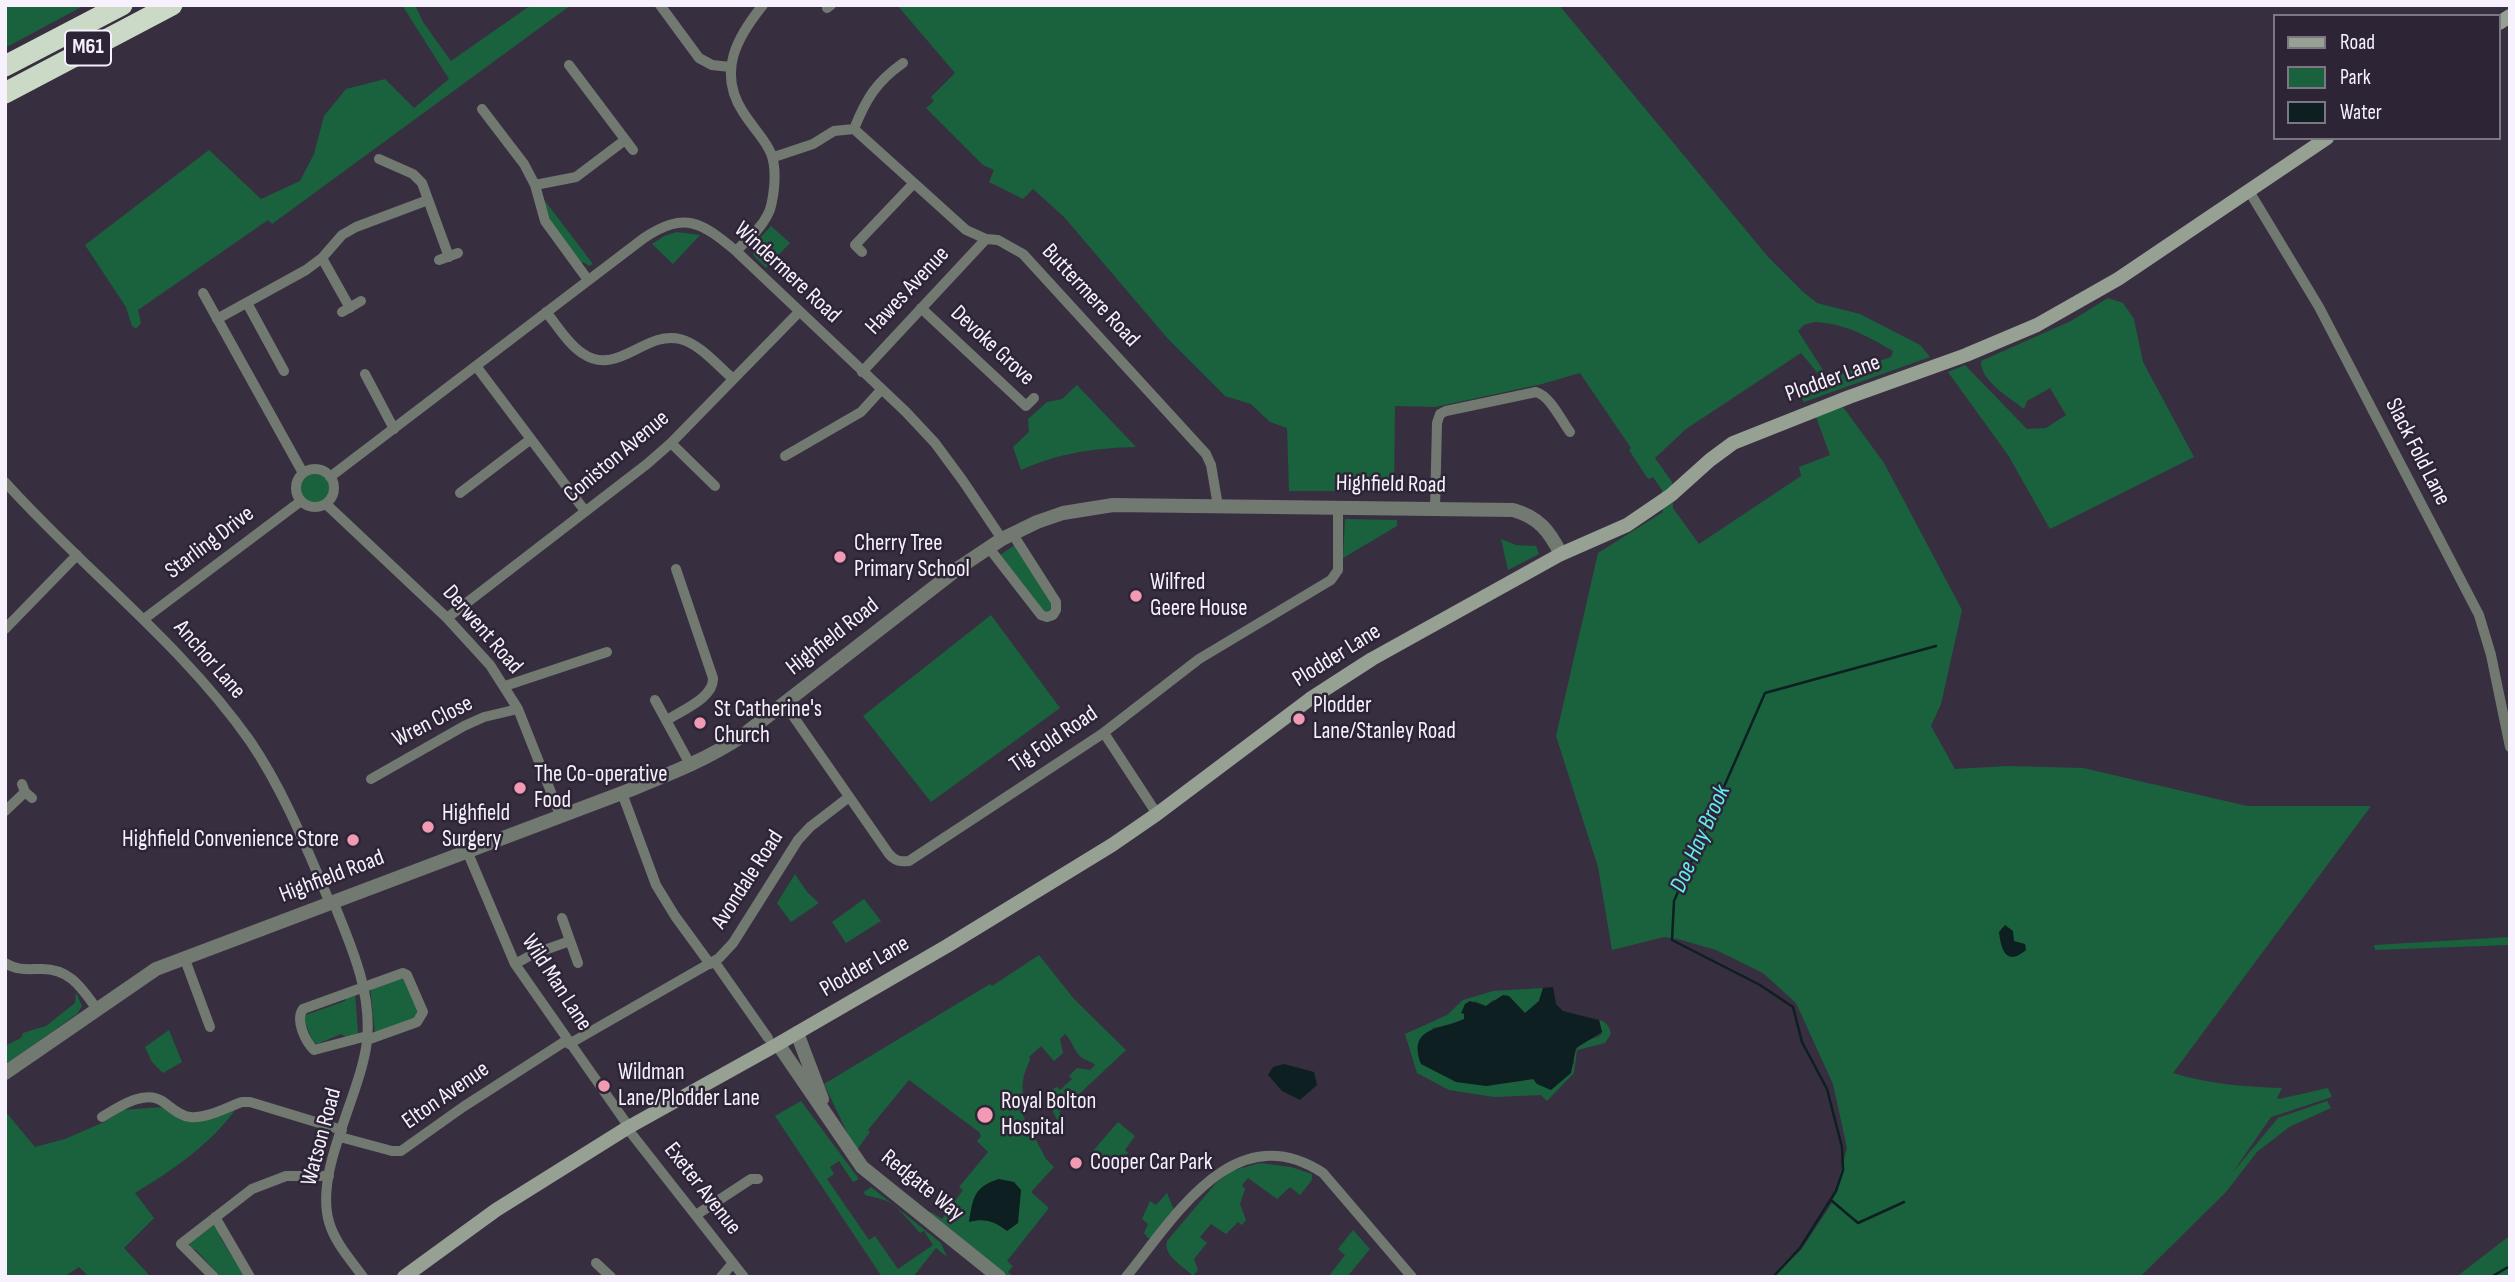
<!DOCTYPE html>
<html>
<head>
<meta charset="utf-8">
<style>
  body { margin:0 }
  #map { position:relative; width:2515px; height:1282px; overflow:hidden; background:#372f40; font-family:"Sofia Sans Condensed",sans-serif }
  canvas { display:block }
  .frame { position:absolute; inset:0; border:7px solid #f6f1fc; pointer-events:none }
  .legend { position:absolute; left:2273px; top:14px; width:228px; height:126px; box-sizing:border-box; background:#2d2536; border:2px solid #7d7785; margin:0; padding:9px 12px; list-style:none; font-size:21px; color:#f6f1fc }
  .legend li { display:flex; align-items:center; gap:14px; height:35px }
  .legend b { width:35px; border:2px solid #7d7785 }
</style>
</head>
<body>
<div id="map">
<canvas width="2515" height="1282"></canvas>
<div class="frame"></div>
<ul class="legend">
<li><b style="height:9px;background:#96a093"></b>Road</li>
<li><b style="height:19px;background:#1a613e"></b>Park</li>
<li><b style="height:19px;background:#0d1f20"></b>Water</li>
</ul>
</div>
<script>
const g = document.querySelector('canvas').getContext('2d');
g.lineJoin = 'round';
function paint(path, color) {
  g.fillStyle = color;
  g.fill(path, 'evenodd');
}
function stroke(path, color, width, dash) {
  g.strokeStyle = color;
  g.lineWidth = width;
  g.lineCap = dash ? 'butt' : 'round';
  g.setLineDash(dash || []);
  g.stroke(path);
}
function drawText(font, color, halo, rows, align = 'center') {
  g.font = font + ' "Sofia Sans Condensed",sans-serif';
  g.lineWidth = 5;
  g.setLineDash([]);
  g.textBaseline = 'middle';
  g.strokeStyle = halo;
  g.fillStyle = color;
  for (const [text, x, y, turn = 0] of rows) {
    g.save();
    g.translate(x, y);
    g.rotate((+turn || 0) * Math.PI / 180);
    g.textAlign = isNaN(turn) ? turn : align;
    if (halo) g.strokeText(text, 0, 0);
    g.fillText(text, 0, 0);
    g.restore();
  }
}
const green = new Path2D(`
  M5 5H85L5 48Z
  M402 5H415L423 22 451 61 531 5H571L272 224 268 220 138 310 141 323 136 329 132 326 126 307 85 245 209 150 261 199 300 181 314 154 324 116 346 89 385 79 414 108 449 79Z
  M897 5H1559L1769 258 1802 291 1817 303 1860 314 1920 345 1930 357 1804 402 1798 393 1826 383 1801 353 1686 429 1655 458 1672 482 1673 508 1699 544 1801 476 1799 467 1830 455 1816 417 1843 407 1884 463 1962 610 1941 704 1931 726 1955 769 2007 766 2083 768 2247 806H2371L2173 1073C2207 1084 2246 1087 2282 1088L2277 1098 2279 1099 2328 1088 2332 1097 2271 1117 2233 1172 2278 1118 2327 1101 2331 1108 2289 1127 2257 1152 2226 1192 2140 1277H1773L1801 1250 1832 1203 1847 1148 1833 1084 1796 1003 1763 973 1716 950 1678 939 1664 937 1612 950 1598 867 1556 736 1598 553 1663 512 1662 490 1653 477 1648 479 1629 450 1631 448 1580 373 1542 384 1435 407 1395 406 1394 491H1289L1287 428 1270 422 1251 404 1225 396 1169 340 1064 217 1033 189 1023 199 989 182 994 170 983 165 926 108 934 101 931 97 955 73ZM1814 322C1844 323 1867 336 1893 351L1891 357 1828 378 1798 331 1804 325Z
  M542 197 593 264 589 266 583 262 581 263 552 225Z
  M771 226 790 243 766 268 754 256 752 247Z
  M677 232 700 235 673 264 652 244 664 236Z
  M2108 298 2123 303 2134 319 2143 362 2194 457 2050 529 2008 455 1948 372 1965 365 2027 429 2046 428 2066 415 2050 388 2027 401 2024 409C2009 397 1980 381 1981 361L2071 321Z
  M1077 385 1136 447C1095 448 1058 453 1021 470L1013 447 1029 432 1028 419 1047 402 1062 399Z
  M300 489a15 15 0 1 1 30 0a15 15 0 1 1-30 0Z
  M1345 519 1397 520V526L1343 558Z
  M1501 539 1516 545 1536 546 1539 554 1508 570Z
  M1015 545 1051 603 1052 606 1049 612 1043 610 1000 555Z
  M991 615 1060 708 931 802 863 716Z
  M795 874 807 892 819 903 791 922 777 903Z
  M864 899 881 921 846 943 832 922Z
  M2510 937V945L2375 950 2374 945Z
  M1039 955 1074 999 1126 1050 1059 1113 1062 1117 1057 1120 1046 1097 1051 1090 1057 1087 1060 1090 1072 1079 1069 1076 1077 1068 1090 1070 1095 1065C1092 1062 1088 1061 1084 1059 1074 1054 1073 1041 1065 1034L1060 1039 1063 1053 1054 1061 1041 1046 1029 1057 1030 1060C1023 1075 1020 1085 1025 1102L1019 1105V1108L1046 1159 1054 1167 1031 1192 1049 1208 1007 1261 1013 1266 1008 1272 1014 1277H1009L928 1213 931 1212 942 1219 963 1190 959 1187 988 1152 977 1141 981 1136 979 1132 909 1080 868 1130 870 1132 856 1151 824 1084 990 984 992 986Z
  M400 978H404L418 1010 416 1018 375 1034 370 987Z
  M1543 988 1539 1001 1525 1013 1493 1000 1486 1006 1475 1001 1464 1014V1019L1450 1025 1432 1028 1486 1086 1534 1079 1574 1064C1573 1043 1584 1043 1601 1035L1602 1032 1599 1020C1607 1022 1609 1026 1611 1034L1605 1043 1577 1050 1574 1073 1547 1101 1541 1095 1494 1097 1449 1090 1417 1073 1405 1034 1447 1015 1463 1000 1493 991Z
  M76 992 82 1006 77 1014 5 1065V1046L21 1038 23 1033 46 1026 75 1003Z
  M355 993 358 1033 347 1038 341 1034 317 1044 313 1042 304 1020 306 1015 345 1001 347 995Z
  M169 1030 182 1062 163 1073 152 1062 145 1047Z
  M801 1101 859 1179 853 1182 839 1161 830 1167 834 1174 827 1179 869 1240 875 1236 898 1269 933 1245 924 1231 920 1233C915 1227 899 1209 892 1204 885 1199 873 1197 865 1195L864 1192 871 1187 941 1243 947 1257 936 1248 913 1277H882L775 1116Z
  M163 1107C193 1130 202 1120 235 1110 210 1145 171 1171 135 1193L154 1218 124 1248 151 1277H89L79 1267 64 1277H5V1111L35 1147 65 1139 104 1122 121 1110Z
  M1118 1122 1135 1136 1125 1150 1128 1153 1115 1169 1093 1151Z
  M1260 1163 1291 1167 1312 1174V1180L1300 1195 1290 1187 1277 1199 1248 1178 1242 1185 1245 1189 1240 1204 1246 1220 1242 1225 1238 1222 1226 1234 1211 1224 1200 1237 1207 1243 1194 1259 1198 1270 1193 1276C1184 1266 1163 1257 1167 1241L1216 1183 1231 1171Z
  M1167 1193 1174 1210 1152 1238H1148L1144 1233 1148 1224 1142 1219 1150 1201 1156 1205Z
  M215 1224 222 1230 220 1237 245 1277H221L196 1250 189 1247 190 1243Z
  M1353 1230 1370 1249 1347 1277H1328L1345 1255 1338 1249Z
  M2510 1236V1277H2456L2508 1237Z`);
const water = new Path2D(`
  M2005 925 2013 931 2014 941 2025 944 2026 950C2006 967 2001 949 1999 932Z
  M1553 987 1556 1004 1563 1011 1599 1020 1602 1032 1576 1048 1571 1073 1551 1090 1537 1084 1533 1079 1486 1086 1456 1082 1421 1064C1407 1026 1441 1030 1464 1019V1014L1461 1013 1465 1004 1470 1001 1486 1006 1503 995 1509 996 1525 1013 1539 1001 1543 988Z
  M1284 1064 1314 1072 1317 1085 1300 1100 1282 1091 1268 1075 1273 1067Z
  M999 1179 1014 1182 1021 1190 1018 1223 1007 1231C994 1221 985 1218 969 1222 973 1197 974 1187 999 1179Z`);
const stream = new Path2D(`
  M1832 1201 1858 1223 1904 1202
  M1773 1277 1800 1248 1836 1191 1843 1170 1842 1147 1827 1089 1802 1042 1793 1007 1760 985 1672 940 1674 901 1765 693 1936 646
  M2491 1277 2510 1266`);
const minor = new Path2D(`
  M660 5 699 58 712 65 730 67
  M827 8 831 5
  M569 65 633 150
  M482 109 524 164 535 185 545 221 588 280
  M854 129C866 99 876 82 903 63
  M774 157 813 144 834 131 854 129 966 230 986 239 998 240 1023 254 1206 454 1211 465 1218 506
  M379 159 413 174 422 183 449 257
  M535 185 576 177 625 140
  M2249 191 2319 307 2479 615 2491 655 2510 747
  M736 251C747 240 761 229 768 214 772 207 773 197 774 188 778 147 763 143 743 112 717 72 737 37 763 5
  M862 252 855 245 914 183
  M322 258 350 308
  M439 260 458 253
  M203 293 303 473
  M247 303 284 371
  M921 308 1026 406 1034 398
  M342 312 361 301
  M546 312C557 325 568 344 582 353 617 378 645 330 680 339 700 344 717 365 732 378
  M217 319 306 270 322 258 342 235 356 227 428 200
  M476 366 585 511
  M862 372 986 239
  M365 374 394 429
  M671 443 715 486
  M785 456 861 412 881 390
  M296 488a19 19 0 1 1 38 0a19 19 0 1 1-38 0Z
  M330 477 644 238C685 211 701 222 736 251L906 412 935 443 963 481 1002 539
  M5 482C85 571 181 643 250 741 284 791 306 847 330 903
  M460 493 531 439
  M326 504 447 618 490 665 518 709 560 815
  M1435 509 1437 423 1440 414 1446 411 1536 392C1550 396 1561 420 1570 432
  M989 548 1041 615 1047 617 1053 615 1056 610V602L1012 533
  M447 618 647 464 671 443 799 312
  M144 619 301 501
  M5 629 77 555
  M505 686 607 652
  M655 700 691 766
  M784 703 889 854C895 861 900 862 909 861L1102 734 1199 659 1331 580 1338 570V508
  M667 720C682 710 714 698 713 678L676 569
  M1104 733 1157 814
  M371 779 464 726 484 717 518 709
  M22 784 25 792 32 798
  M622 793 656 885 675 916 710 964
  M5 811 25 792
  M467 851 515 964 629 1127
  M333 901C351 946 372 991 367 1041 361 1095 314 1170 329 1222 335 1243 351 1260 363 1277
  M562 918 578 963
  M184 957 210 1027
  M714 961 768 1038
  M5 963C18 971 28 969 42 969 71 969 82 989 97 1009
  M515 964 533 954 570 941
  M367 1040 417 1022 423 1012 407 975 403 973 303 1009C295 1020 305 1041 314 1050L367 1036
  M569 1044 719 958 733 943 798 840 810 827 849 797
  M102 1117C117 1108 144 1089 162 1101 171 1107 179 1116 190 1117 206 1119 227 1107 242 1102H250L342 1130
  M627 1128 744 1277
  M340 1137 392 1151H401L463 1107 567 1040
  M696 1215 751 1179H758
  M215 1217 250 1277
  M596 1263 611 1277
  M214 1277 181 1244 252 1189 286 1176H329
  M721 1277 733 1263
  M1126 1277C1175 1217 1234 1115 1323 1173L1412 1277`);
const tertiary = new Path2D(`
  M797 1033 822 1099
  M778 1044 862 1167 999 1277
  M5 1073 156 969 622 793C664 776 705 761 742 736L960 567 1002 539 1037 522 1063 513 1113 505 1513 510C1539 517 1549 531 1561 554`);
const secondary = new Path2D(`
  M2499 23 2510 16
  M404 1277 496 1210 627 1128 778 1044 947 946 1112 845 1157 814 1310 699 1372 659 1561 554 1627 525 1671 495 1710 460 1733 443 1849 397 1966 355 2037 325 2118 279 2327 138`);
const motorway = new Path2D(`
  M5 66 122 5
  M5 93 172 5`);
const markers = [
  [840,557,7,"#f19ab3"],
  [1136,596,7,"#f19ab3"],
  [1299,719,7,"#f19ab3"],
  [700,723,7,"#f19ab3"],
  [520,788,7,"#f19ab3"],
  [428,827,7,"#f19ab3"],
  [353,840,7,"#f19ab3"],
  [604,1086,7,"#f19ab3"],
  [985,1115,9,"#f19ab3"],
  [1076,1163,7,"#f19ab3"]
];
const shields = [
  [88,48,46]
];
const shieldNames = [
  ["M61",88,48]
];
const streetNames = [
  ["Windermere Road",787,273,43],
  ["Hawes Avenue",908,291,-47],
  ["Buttermere Road",1090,296,47],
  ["Devoke Grove",992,346,43],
  ["Plodder Lane",1833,379,-20],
  ["Slack Fold Lane",2417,452,63],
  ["Coniston Avenue",617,457,-40],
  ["Highfield Road",1391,485,1],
  ["Starling Drive",210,543,-37],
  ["Derwent Road",482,630,49],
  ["Highfield Road",833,637,-38],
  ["Plodder Lane",1337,656,-32],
  ["Anchor Lane",209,660,49],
  ["Wren Close",433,722,-27],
  ["Tig Fold Road",1054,740,-34],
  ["Highfield Road",332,877,-21],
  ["Avondale Road",748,880,-57],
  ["Plodder Lane",865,967,-30],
  ["Wild Man Lane",556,983,57],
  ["Elton Avenue",446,1096,-35],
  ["Watson Road",322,1137,-75],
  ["Redgate Way",922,1186,39],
  ["Exeter Avenue",702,1189,52]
];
const poiNames = [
  ["Cherry Tree",854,544],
  ["Primary School",854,570],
  ["Wilfred",1150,583],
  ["Geere House",1150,609],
  ["Plodder",1313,706],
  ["Lane/Stanley Road",1313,732],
  ["St Catherine's",714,710],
  ["Church",714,736],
  ["The Co-operative",534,775],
  ["Food",534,801],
  ["Highfield",442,814],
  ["Surgery",442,840],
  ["Highfield Convenience Store",339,840,"right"],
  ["Wildman",618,1073],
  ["Lane/Plodder Lane",618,1099],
  ["Royal Bolton",1001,1102],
  ["Hospital",1001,1128],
  ["Cooper Car Park",1090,1163]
];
const waterNames = [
  ["Doe Hay Brook",1701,839,-66]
];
paint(green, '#1a613e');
paint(water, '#0d1f20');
stroke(stream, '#0d1f20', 2.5);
stroke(minor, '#727971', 10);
stroke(tertiary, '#727971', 14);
stroke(secondary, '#96a093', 14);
stroke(motorway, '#cadac6', 21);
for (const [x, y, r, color] of markers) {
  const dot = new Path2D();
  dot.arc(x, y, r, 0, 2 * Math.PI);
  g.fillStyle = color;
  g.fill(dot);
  stroke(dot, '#2d2536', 2.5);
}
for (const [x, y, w] of shields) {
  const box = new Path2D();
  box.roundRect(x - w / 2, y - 17.5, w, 35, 5);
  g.fillStyle = '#2d2536';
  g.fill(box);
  stroke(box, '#f6f1fc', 2);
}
drawText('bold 21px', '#f6f1fc', null, shieldNames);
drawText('23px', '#f6f1fc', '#2d2536', streetNames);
drawText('23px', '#f6f1fc', '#2d2536', poiNames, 'left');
drawText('italic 24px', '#62edf1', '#2d2536', waterNames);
</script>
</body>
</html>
